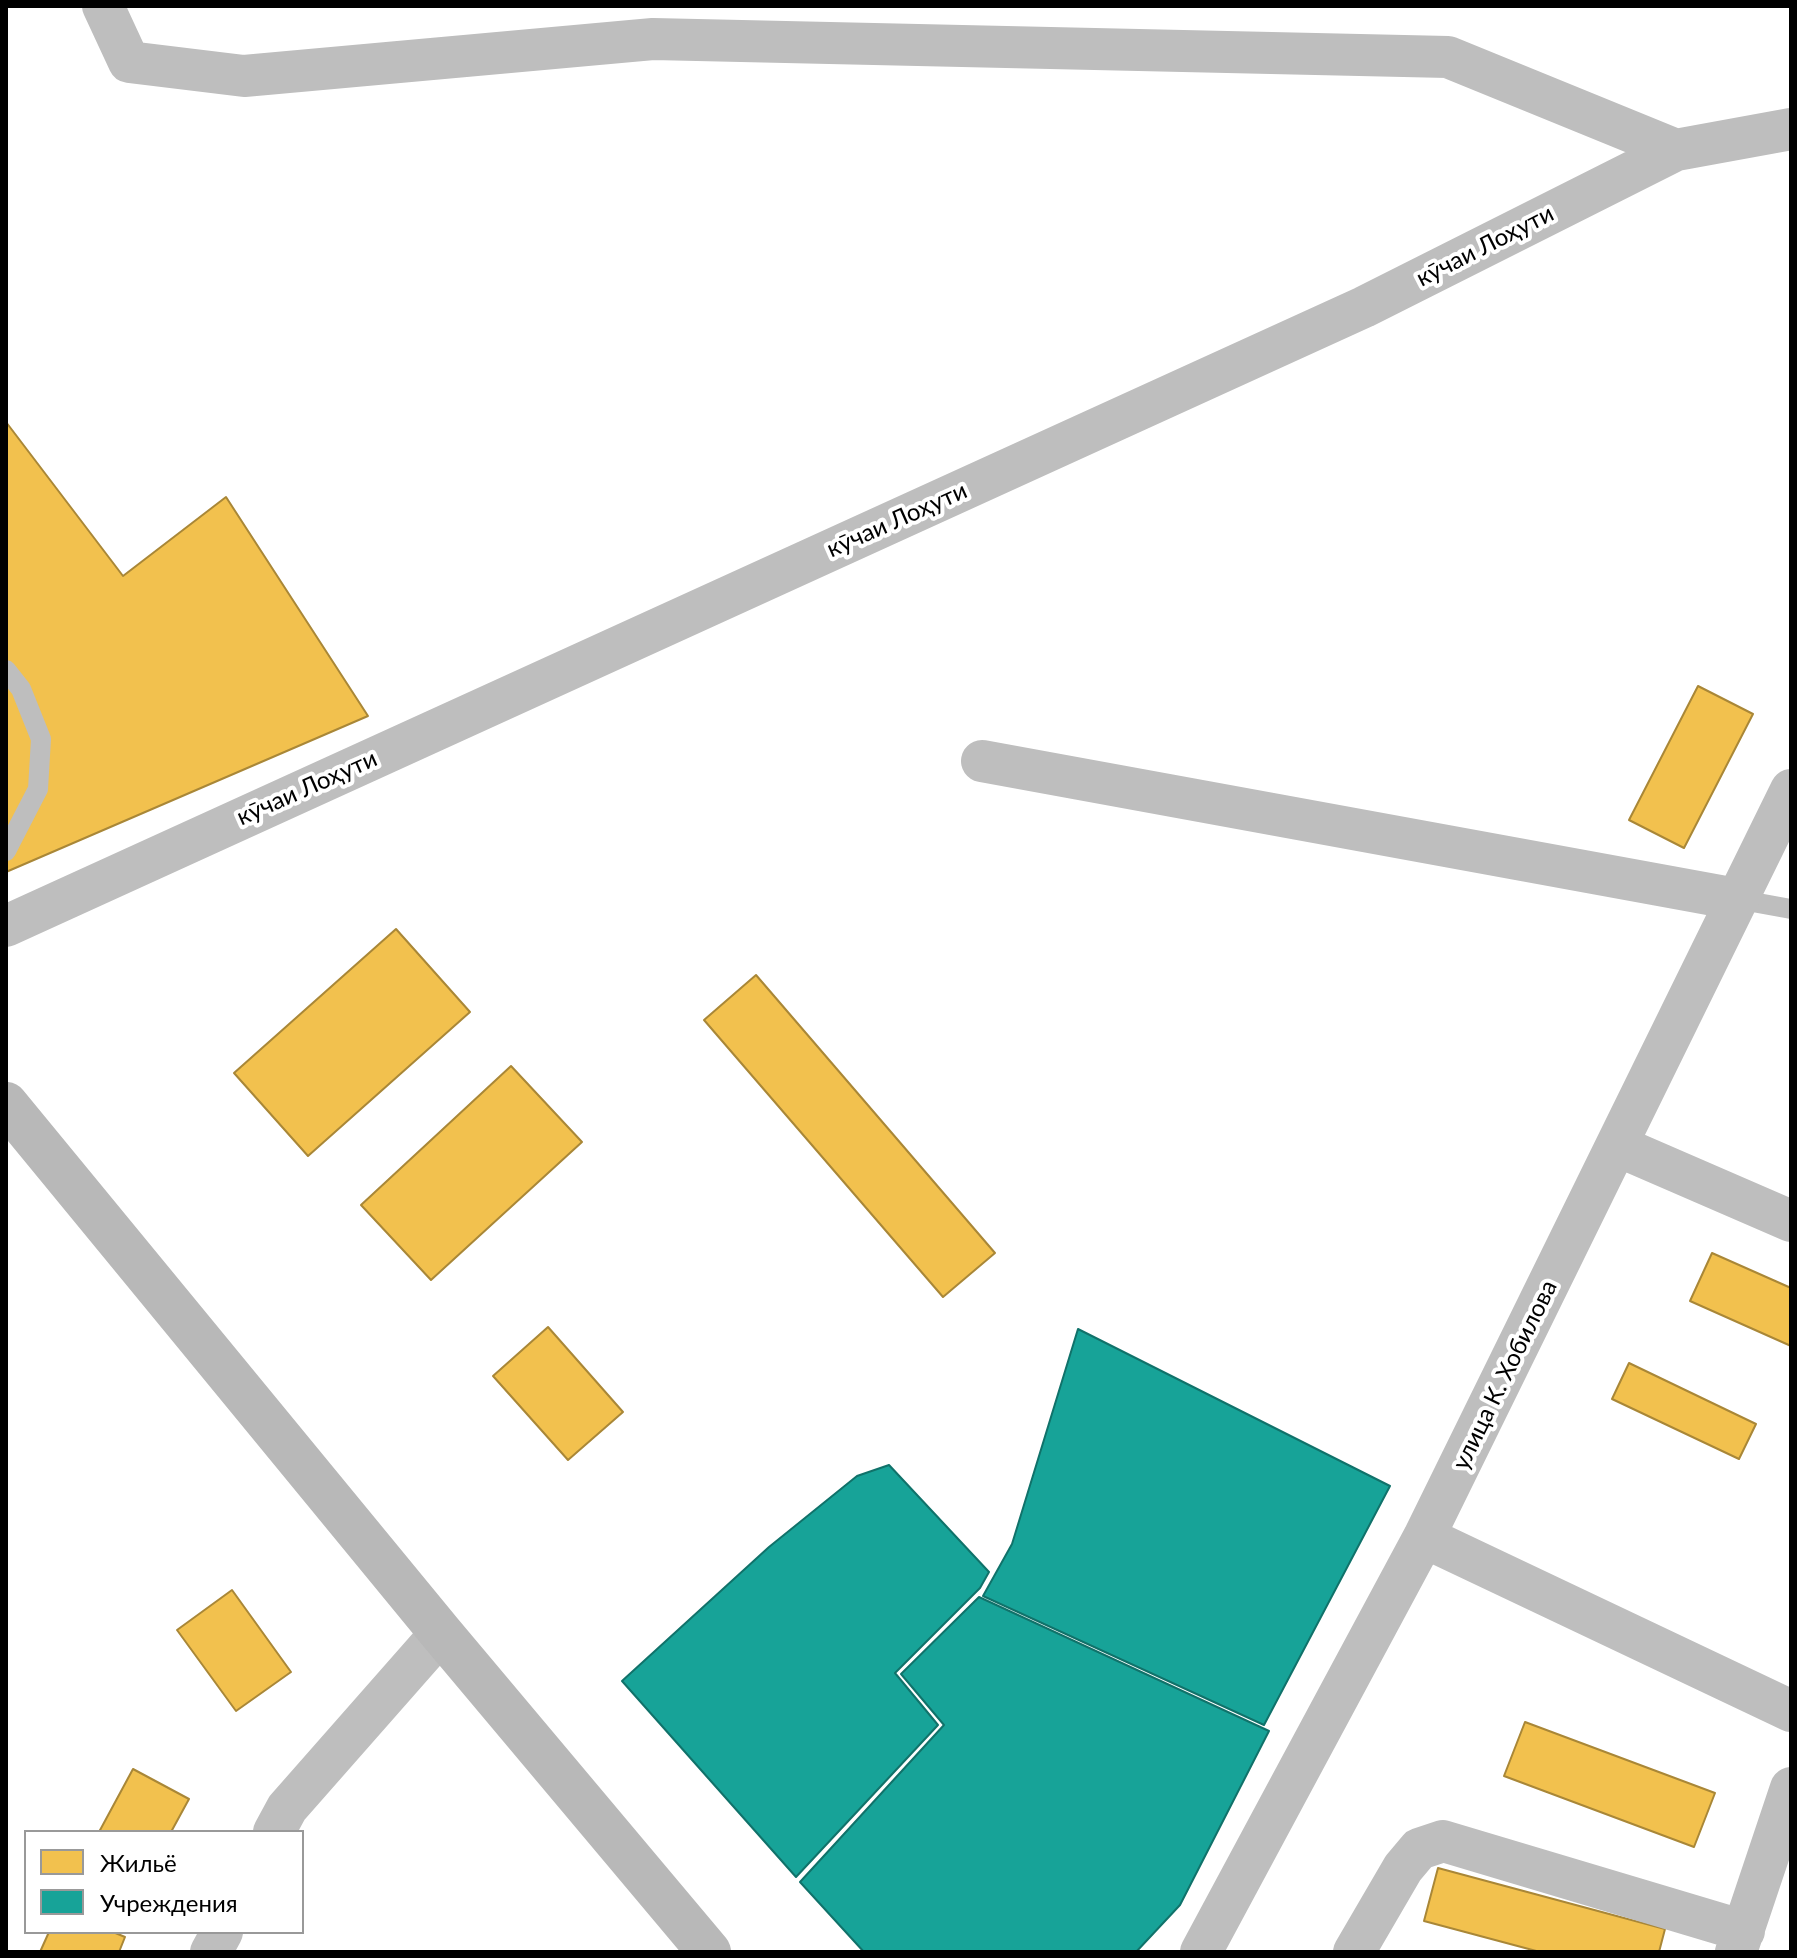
<!DOCTYPE html>
<html>
<head>
<meta charset="utf-8">
<style>
  body { margin:0 }
  #map { position:relative; width:1797px; height:1958px; overflow:hidden; background:#fff; font-family:Lato,sans-serif }
  canvas { display:block }
  .frame { position:absolute; inset:0; border:8px solid #000; pointer-events:none }
  .legend { position:absolute; left:24px; top:1830px; width:280px; height:104px; box-sizing:border-box; background:#fff; border:2px solid #999; margin:0; padding:10px 14px; list-style:none; font-size:24px; color:#000 }
  .legend li { display:flex; align-items:center; gap:16px; height:40px }
  .legend b { width:40px; border:2px solid #999 }
</style>
</head>
<body>
<div id="map">
<canvas width="1797" height="1958"></canvas>
<div class="frame"></div>
<ul class="legend">
<li><b style="height:22px;background:#f2c14e"></b>Жильё</li>
<li><b style="height:22px;background:#17a398"></b>Учреждения</li>
</ul>
</div>
<script>
const g = document.querySelector('canvas').getContext('2d');
g.lineJoin = 'round';
function paint(path, color) {
  g.fillStyle = color;
  g.fill(path, 'evenodd');
}
function stroke(path, color, width, dash) {
  g.strokeStyle = color;
  g.lineWidth = width;
  g.lineCap = dash ? 'butt' : 'round';
  g.setLineDash(dash || []);
  g.stroke(path);
}
function drawText(font, color, halo, rows, align = 'center') {
  g.font = font + ' Lato,sans-serif';
  g.lineWidth = 8;
  g.setLineDash([]);
  g.textBaseline = 'middle';
  g.strokeStyle = halo;
  g.fillStyle = color;
  for (const [text, x, y, turn = 0] of rows) {
    g.save();
    g.translate(x, y);
    g.rotate((+turn || 0) * Math.PI / 180);
    g.textAlign = isNaN(turn) ? turn : align;
    if (halo) g.strokeText(text, 0, 0);
    g.fillText(text, 0, 0);
    g.restore();
  }
}
const homes = new Path2D(`
  M6 422 123 576 226 497 368 716 6 872Z
  M1698 686 1753 714 1684 848 1629 820Z
  M396 929 470 1012 308 1156 234 1073Z
  M756 975 995 1253 943 1297 704 1020Z
  M511 1066 582 1142 431 1280 361 1205Z
  M1712 1253 1791 1288V1346L1690 1301Z
  M548 1327 623 1412 568 1460 493 1376Z
  M1629 1363 1756 1424 1739 1459 1612 1399Z
  M232 1590 291 1672 236 1711 177 1630Z
  M1525 1722 1715 1793 1694 1847 1504 1776Z
  M133 1769 189 1799 171 1832H99Z
  M1438 1868 1665 1929 1659 1952H1540L1424 1921Z
  M49 1932H113L125 1937 119 1952H40Z`);
const public = new Path2D(`
  M1078 1329 1390 1486 1264 1725 983 1596 1012 1544Z
  M889 1465 989 1572 980 1588 895 1673 938 1725 796 1877 622 1681 769 1547 857 1476Z
  M979 1597 1269 1731 1180 1905 1136 1952H864L800 1882 944 1725 901 1674Z`);
const lane = new Path2D(`
  M6 670 21 689 41 739 38 789 6 851
  M1736 899 1791 909`);
const street = new Path2D(`
  M103 6 129 62 244 76 653 39 1448 57 1676 150
  M982 761 1736 899
  M6 926 1364 307 1676 150 1791 129
  M1618 1146 1791 1221
  M1424 1537 1791 1711
  M274 1832 287 1808 441 1633
  M211 1952 222 1932
  M1201 1952 1424 1537 1791 790
  M1354 1952 1403 1868 1419 1849 1443 1841 1744 1931
  M1736 1952 1791 1788`);
const secondary = new Path2D(`
  M6 1104 441 1633 709 1952`);
const streetNames = [
  ["кӯчаи Лоҳути",1485,246,-27],
  ["кӯчаи Лоҳути",897,520,-24],
  ["кӯчаи Лоҳути",307,788,-24],
  ["улица К. Хобилова",1505,1375,-64]
];
paint(homes, '#f2c14e');
stroke(homes, '#a98737', 2);
paint(public, '#17a398');
stroke(public, '#10726a', 2);
stroke(lane, '#bebebe', 20);
stroke(street, '#bebebe', 42);
stroke(secondary, '#b8b8b8', 44);
drawText('24px', '#000', '#fff', streetNames);
</script>
</body>
</html>
